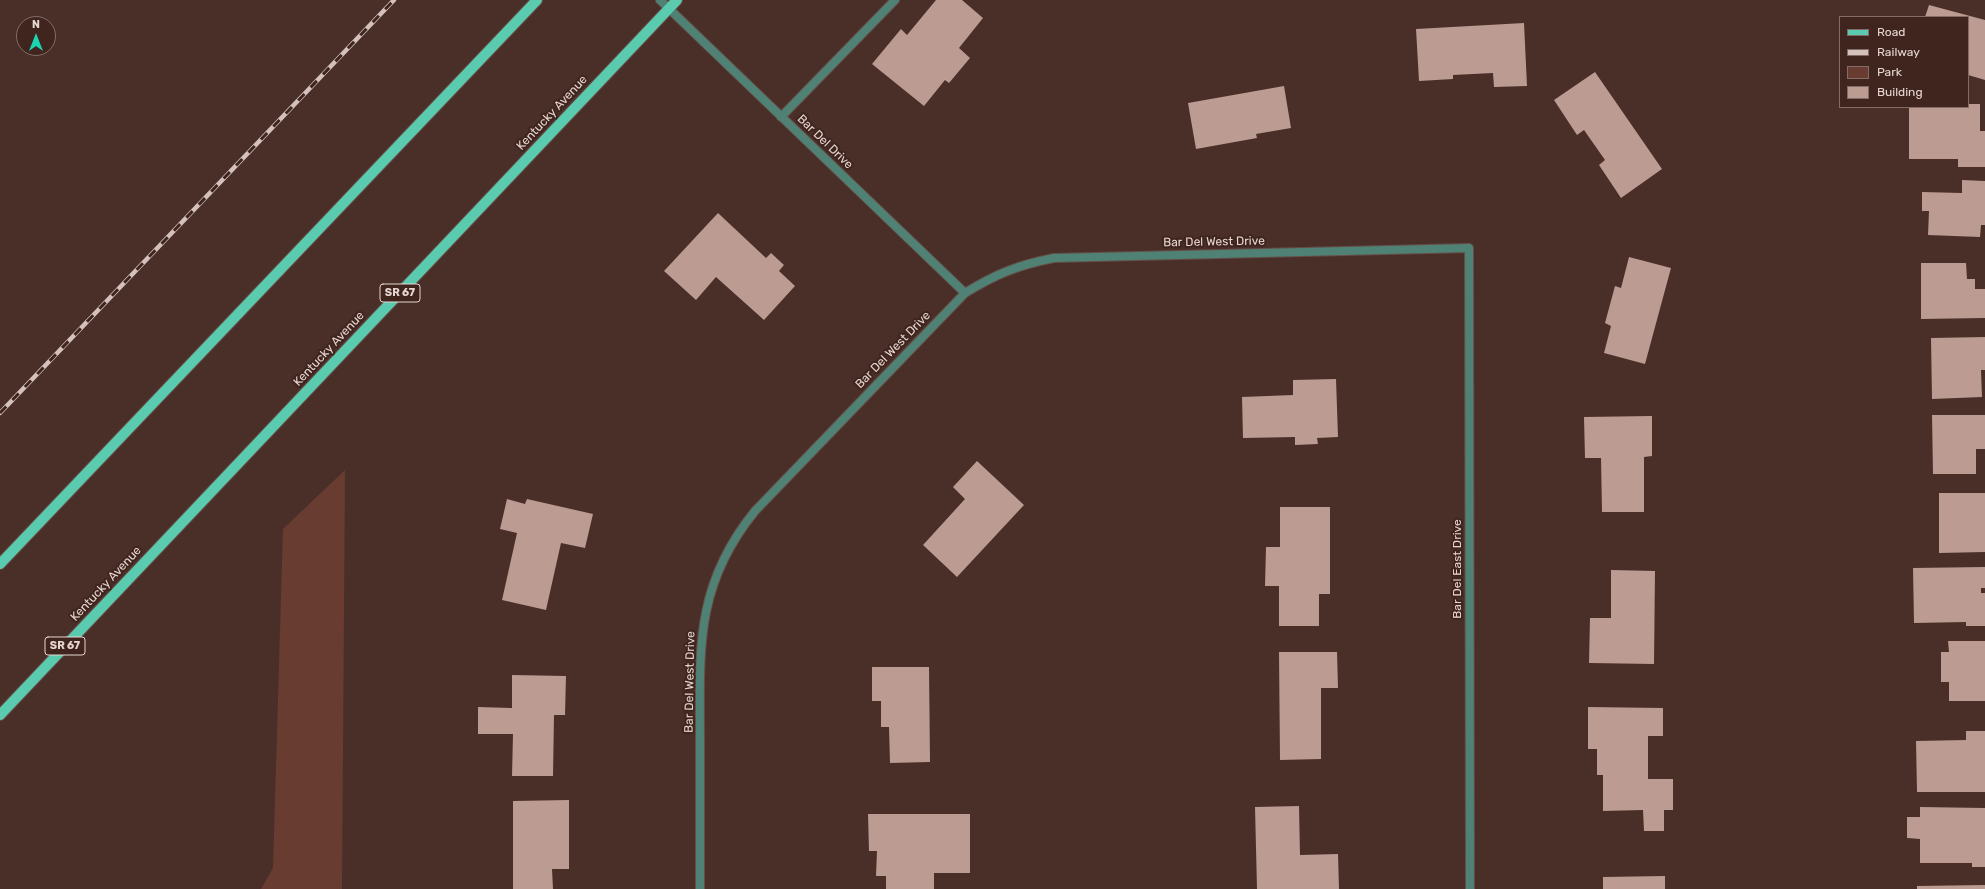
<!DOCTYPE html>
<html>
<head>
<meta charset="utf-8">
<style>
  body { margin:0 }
  #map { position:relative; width:1985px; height:889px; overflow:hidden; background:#492f28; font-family:Rubik,sans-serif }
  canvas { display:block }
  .legend { position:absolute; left:1839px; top:16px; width:130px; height:92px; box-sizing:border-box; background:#3f251e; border:1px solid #836c66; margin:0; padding:5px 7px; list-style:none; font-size:12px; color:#e8d6d2 }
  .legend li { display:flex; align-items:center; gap:8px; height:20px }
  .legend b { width:20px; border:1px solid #836c66 }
  .north { position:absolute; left:16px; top:16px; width:40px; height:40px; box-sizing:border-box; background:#3f251e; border:1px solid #836c66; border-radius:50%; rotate:0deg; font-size:11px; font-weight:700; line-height:16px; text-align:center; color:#e8d6d2 }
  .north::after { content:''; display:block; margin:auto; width:14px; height:18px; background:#1bd5b2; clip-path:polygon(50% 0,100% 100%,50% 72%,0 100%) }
</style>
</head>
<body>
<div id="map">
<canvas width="1985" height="889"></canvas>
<ul class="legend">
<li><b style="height:5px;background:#5acbaf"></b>Road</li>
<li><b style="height:5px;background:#d4c1bc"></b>Railway</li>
<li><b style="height:11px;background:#693c31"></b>Park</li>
<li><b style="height:11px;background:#bc9b93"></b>Building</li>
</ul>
<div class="north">N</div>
</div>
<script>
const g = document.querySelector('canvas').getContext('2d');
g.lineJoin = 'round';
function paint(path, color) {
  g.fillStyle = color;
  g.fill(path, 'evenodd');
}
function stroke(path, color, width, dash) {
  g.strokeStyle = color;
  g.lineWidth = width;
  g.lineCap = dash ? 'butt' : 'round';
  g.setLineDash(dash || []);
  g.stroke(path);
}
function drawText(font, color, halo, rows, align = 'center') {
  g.font = font + ' Rubik,sans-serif';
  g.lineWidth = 4;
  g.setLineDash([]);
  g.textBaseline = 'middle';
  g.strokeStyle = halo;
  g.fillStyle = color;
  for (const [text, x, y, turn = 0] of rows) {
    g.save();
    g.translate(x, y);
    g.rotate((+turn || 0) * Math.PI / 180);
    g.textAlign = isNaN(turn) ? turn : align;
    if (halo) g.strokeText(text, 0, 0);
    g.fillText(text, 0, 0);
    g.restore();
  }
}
const green = new Path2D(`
  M345 470 342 889H261L273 868 283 529Z`);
const building = new Path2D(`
  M936 0H962L983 18 959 48 970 58 949 83 945 80 924 106 872 64 901 29 907 35Z
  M1929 5 1985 20V80L1968 75V17H1925Z
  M1524 23 1527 86 1494 87 1493 73 1453 75V79L1419 81 1416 29Z
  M1595 72 1662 169 1621 198 1599 165 1605 160 1584 130 1577 135 1554 100Z
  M1284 86 1291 128 1256 134 1257 138 1196 149 1188 103Z
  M1968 104H1980V131H1985V167H1958V159H1909V107H1968Z
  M1962 180 1985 181V225H1981L1980 237 1928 235 1929 211H1922V192L1962 193Z
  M718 213 766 258 771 253 784 265 779 271 795 286 764 320 716 277 696 300 664 271Z
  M1629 257 1671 268 1645 364 1604 353 1611 326 1605 323 1615 286 1621 288Z
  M1921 263H1966L1967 279H1975V289H1985V318L1921 319Z
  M1985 337V370H1981L1982 397 1932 399 1931 338Z
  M1336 379 1338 437 1317 438 1318 444 1295 445V437L1243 438 1242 397 1293 395V380Z
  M1932 415H1985V449H1976V474H1933Z
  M1652 416V456L1644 457V512H1602L1601 458H1585L1584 417Z
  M977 461 1024 505 957 577 923 545 965 499 953 487Z
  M1939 493H1985V552L1939 553Z
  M507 499 525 504 527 499 593 514 585 548 561 543 546 610 502 600 517 533 500 529Z
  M1280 507H1330V594H1319V626H1279V586H1265L1266 547H1280Z
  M1985 567V588H1981V593H1985V626H1966V622L1914 623 1913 568Z
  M1611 570 1655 571 1654 664 1589 663 1590 618H1611Z
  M1948 641H1985V701H1949V682H1941V652H1949Z
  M1279 652H1337L1338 688H1321V759L1280 760Z
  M872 667H929L930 762 890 763 889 727H881V701H872Z
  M512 675 566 676 565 715H554L553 776H512L513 734H478V707L512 708Z
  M1588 707 1663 708V736H1648V779H1673V810H1664V831H1644L1643 810 1603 811V775H1597V749H1588Z
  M1966 731H1985V792H1917L1916 741 1966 740Z
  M569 800V869H552L553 889H513V801Z
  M1299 806 1300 855 1338 854 1339 889H1257L1255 807Z
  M1920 807 1985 808V867H1972V863H1920V839L1907 838V817H1920Z
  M868 814H970V873H934V889H886V876H876L877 851H869Z
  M1665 876V889H1603V877Z
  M1985 885V889H1917V886Z`);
const service = new Path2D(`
  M781 117 895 0`);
const minor = new Path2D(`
  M660 0 965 293
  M700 889C700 839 700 790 700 740 700 650 694 586 755 511L965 293C996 274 1018 265 1054 258L1469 248 1470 889`);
const primary = new Path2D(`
  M0 564 537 0
  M0 715 677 0`);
const rail = new Path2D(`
  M0 413 394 0`);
const shields = [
  [400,293,40],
  [65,646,40]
];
const shieldNames = [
  ["SR 67",400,293],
  ["SR 67",65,646]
];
const streetNames = [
  ["Kentucky Avenue",552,113,-47],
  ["Bar Del Drive",825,142,44],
  ["Bar Del West Drive",1214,242,-1],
  ["Kentucky Avenue",329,349,-47],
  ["Bar Del West Drive",893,350,-46],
  ["Bar Del East Drive",1458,569,-90],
  ["Kentucky Avenue",106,584,-47],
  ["Bar Del West Drive",690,682,-89]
];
paint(green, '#693c31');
paint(building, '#bc9b93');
stroke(service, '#664d47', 10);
stroke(minor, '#664d47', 10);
stroke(primary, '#664d47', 12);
stroke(service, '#4f8174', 8);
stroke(minor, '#4f8174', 8);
stroke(primary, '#5acbaf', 10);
stroke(rail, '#d4c1bc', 4.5);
stroke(rail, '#3f251e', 3, [9]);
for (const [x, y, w] of shields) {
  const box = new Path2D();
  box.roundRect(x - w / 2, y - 9, w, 18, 3);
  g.fillStyle = '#3f251e';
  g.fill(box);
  stroke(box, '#e8d6d2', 1);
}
drawText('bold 11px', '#e8d6d2', null, shieldNames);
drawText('12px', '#e8d6d2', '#3f251e', streetNames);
</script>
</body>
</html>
